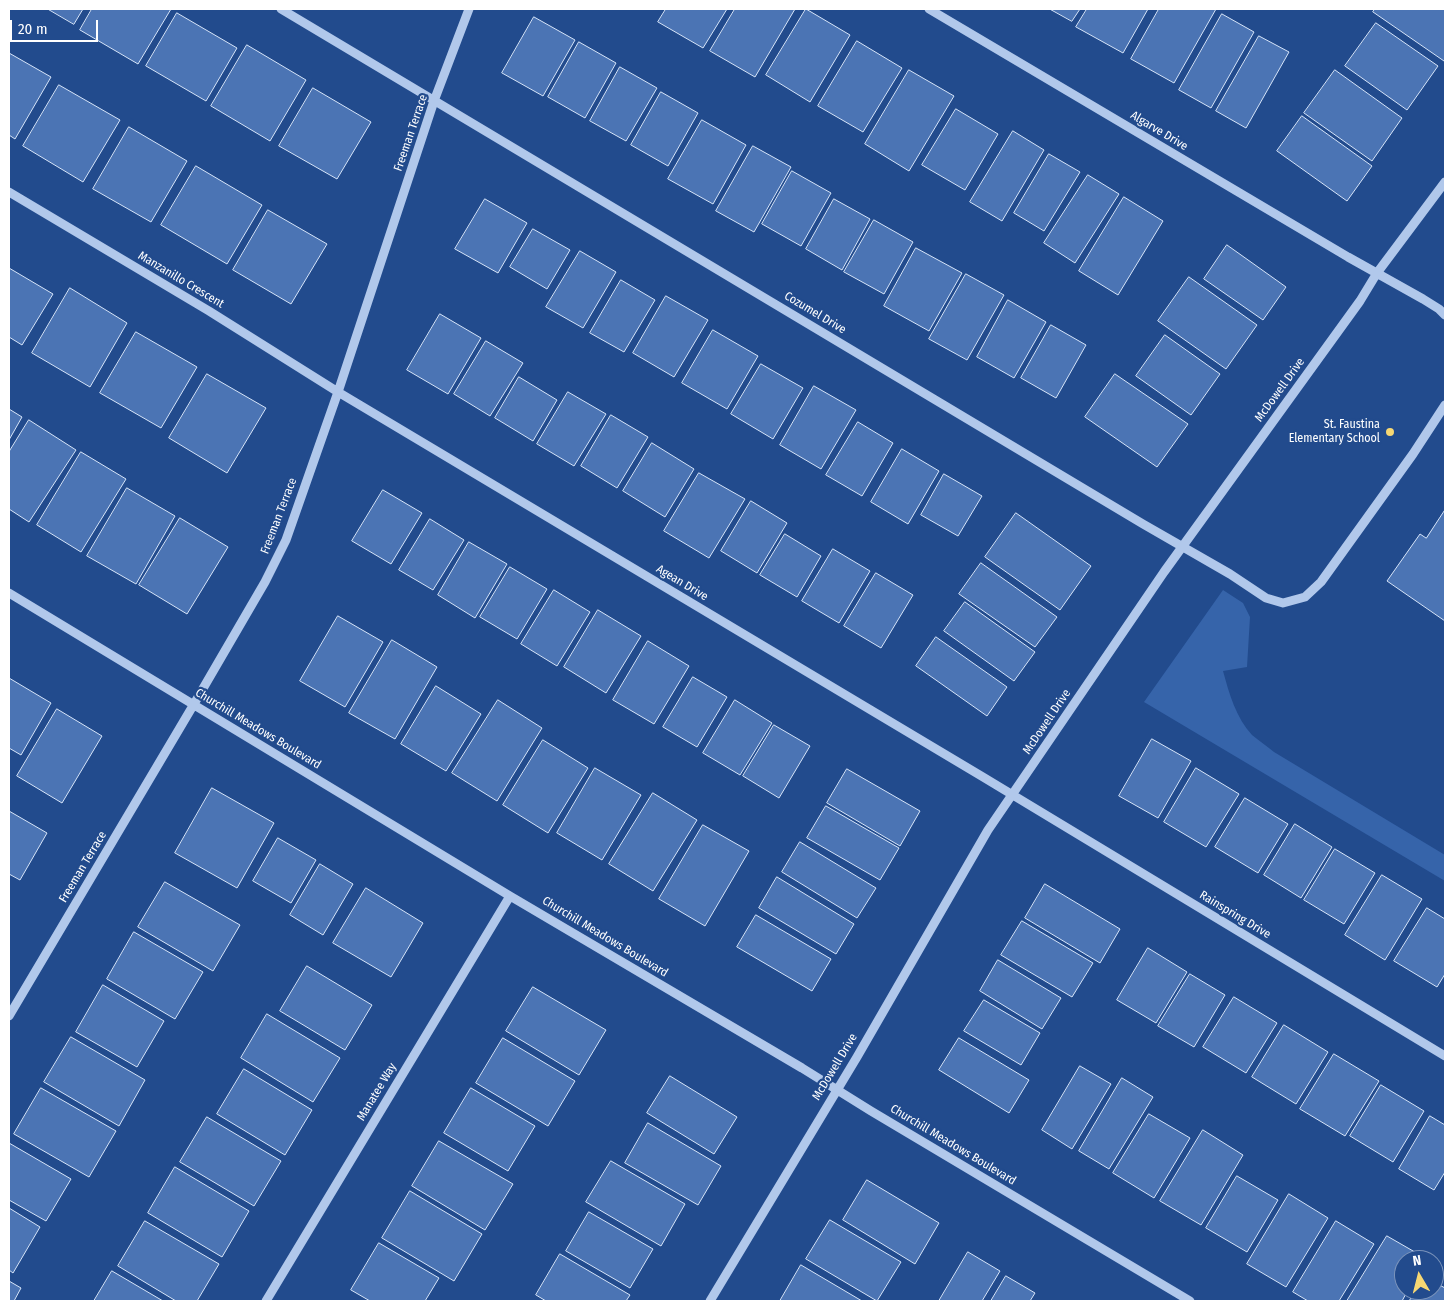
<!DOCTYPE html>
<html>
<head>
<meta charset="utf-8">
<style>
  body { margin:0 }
  #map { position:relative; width:1454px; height:1310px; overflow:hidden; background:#224b8d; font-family:"Fira Sans Condensed",sans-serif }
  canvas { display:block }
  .frame { position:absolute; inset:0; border:10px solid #fff; pointer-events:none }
  .north { position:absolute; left:1394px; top:1250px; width:50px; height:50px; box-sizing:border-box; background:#224b8d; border:1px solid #7a93bb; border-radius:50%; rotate:352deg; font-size:14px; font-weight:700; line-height:20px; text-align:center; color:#fff }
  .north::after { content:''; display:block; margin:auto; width:18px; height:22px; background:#f7d873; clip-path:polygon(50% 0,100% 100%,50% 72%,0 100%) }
  .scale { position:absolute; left:10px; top:20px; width:88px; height:22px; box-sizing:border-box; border:2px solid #fff; border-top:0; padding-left:6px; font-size:15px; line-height:18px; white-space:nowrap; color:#fff; -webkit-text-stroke:4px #224b8d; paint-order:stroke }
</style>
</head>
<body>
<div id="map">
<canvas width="1454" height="1310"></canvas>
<div class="frame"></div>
<div class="north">N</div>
<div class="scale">20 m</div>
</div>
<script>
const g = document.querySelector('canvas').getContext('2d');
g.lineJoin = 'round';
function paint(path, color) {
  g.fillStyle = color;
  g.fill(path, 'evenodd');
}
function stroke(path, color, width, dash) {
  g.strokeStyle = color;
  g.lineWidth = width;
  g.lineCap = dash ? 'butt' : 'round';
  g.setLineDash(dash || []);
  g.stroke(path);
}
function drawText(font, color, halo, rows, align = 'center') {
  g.font = font + ' "Fira Sans Condensed",sans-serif';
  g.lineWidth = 4.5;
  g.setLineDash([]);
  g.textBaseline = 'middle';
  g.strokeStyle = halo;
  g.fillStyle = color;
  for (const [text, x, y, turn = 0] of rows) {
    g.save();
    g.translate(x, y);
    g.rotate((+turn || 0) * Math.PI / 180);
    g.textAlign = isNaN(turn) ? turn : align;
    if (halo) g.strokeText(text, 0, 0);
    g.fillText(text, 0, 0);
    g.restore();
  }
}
const green = new Path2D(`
  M1223 590 1243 603 1250 617 1247 667 1223 671C1229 693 1236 718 1252 735 1259 741 1267 746 1274 752L1445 855V881L1144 702Z`);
const building = new Path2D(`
  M48 9H83L74 24Z
  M92 9H171L138 64 80 30Z
  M666 9H727L703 48 658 22Z
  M735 9H795L755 77 710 51Z
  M806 9 850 35 810 102 766 75Z
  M1050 9H1080L1072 21Z
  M1087 9H1148L1123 53 1076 27Z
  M1159 9H1216L1174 83 1131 59Z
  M1375 9H1445V60L1444 61 1373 12Z
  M177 13 237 48 206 101 146 66Z
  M1222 14 1254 32 1211 108 1179 90Z
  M534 17 575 40 543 96 502 73Z
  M1376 23 1438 66 1407 110 1345 66Z
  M1259 36 1289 52 1246 128 1216 111Z
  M857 41 902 68 863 132 818 106Z
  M579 42 616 63 585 118 548 97Z
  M247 45 306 80 270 141 211 106Z
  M9 53 51 77 15 139 9 135Z
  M620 67 657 88 626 141 590 121Z
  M909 70 954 96 909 171 865 144Z
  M1335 70 1402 118 1372 161 1304 113Z
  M59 85 120 120 83 182 23 146Z
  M313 88 371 122 337 179 279 146Z
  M661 92 698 113 668 166 631 145Z
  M956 109 998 134 965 190 922 165Z
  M1302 116 1372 166 1347 201 1277 151Z
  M702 120 746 145 713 204 668 179Z
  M129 127 187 161 151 222 93 189Z
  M1013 131 1044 150 1002 221 970 202Z
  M753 146 791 167 754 232 716 211Z
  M1049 154 1080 172 1044 231 1014 213Z
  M196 166 262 205 227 264 161 225Z
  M792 171 831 193 801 246 762 224Z
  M1088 175 1119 194 1075 263 1044 243Z
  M1124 197 1163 221 1118 295 1079 271Z
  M485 199 527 223 498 273 455 249Z
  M834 199 870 219 842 270 806 249Z
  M268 210 327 244 291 304 233 270Z
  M874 220 913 242 884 294 844 272Z
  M533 229 570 250 547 289 510 267Z
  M1227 245 1286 287 1263 320 1204 279Z
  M916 248 962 273 929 331 884 306Z
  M580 251 616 272 583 328 546 307Z
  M9 268 53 294 22 345 9 337Z
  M966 274 1004 295 967 360 929 339Z
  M1189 277 1257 325 1226 369 1158 321Z
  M621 280 655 300 624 352 590 333Z
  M70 288 127 323 90 387 32 353Z
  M666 296 708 320 674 377 633 353Z
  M1008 300 1046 322 1014 378 977 357Z
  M440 314 481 338 448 394 407 370Z
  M1051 325 1086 345 1056 398 1021 378Z
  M713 330 758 356 727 409 682 383Z
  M136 332 197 367 161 428 100 393Z
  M1165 335 1220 374 1191 415 1136 376Z
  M486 341 523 363 490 416 454 394Z
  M761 364 803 388 773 439 731 414Z
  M207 374 266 408 227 473 169 438Z
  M1115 374 1188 424 1157 467 1085 417Z
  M519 377 557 400 533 441 495 418Z
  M814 386 856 410 821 469 780 445Z
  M568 392 606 414 574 466 537 444Z
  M9 409 22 417 9 440Z
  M611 415 648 437 617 488 581 466Z
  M29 420 76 450 29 522 9 509V452Z
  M858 422 893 443 862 496 826 475Z
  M652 443 694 469 665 517 623 491Z
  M902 449 939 471 908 524 871 502Z
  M81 452 126 479 81 552 37 525Z
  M699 473 745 499 709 558 664 531Z
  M944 474 982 496 958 536 921 515Z
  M127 488 175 516 136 584 87 556Z
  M383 490 422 513 391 564 352 541Z
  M751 501 787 523 757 573 721 551Z
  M1445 510V621L1387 581 1420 534 1426 538Z
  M1016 513 1091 566 1060 610 985 557Z
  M180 518 228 547 187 614 139 585Z
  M430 519 464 540 433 590 399 570Z
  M785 534 821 556 797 597 760 575Z
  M469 542 507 564 475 618 438 595Z
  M833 549 870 571 839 623 802 601Z
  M981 563 1057 617 1035 647 959 594Z
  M510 567 547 589 517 639 480 617Z
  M876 573 913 595 881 648 844 626Z
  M554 590 590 612 557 666 521 644Z
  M965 602 1035 652 1014 681 944 631Z
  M598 610 641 636 606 693 564 667Z
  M338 616 383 642 345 707 300 681Z
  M936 637 1007 687 987 716 916 666Z
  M392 640 437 667 395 739 349 713Z
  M648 641 689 666 654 724 613 700Z
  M693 677 727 697 697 747 663 727Z
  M9 678 51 703 21 755 9 748Z
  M436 686 481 714 446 771 401 744Z
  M498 700 542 728 497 801 452 773Z
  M735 700 772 723 740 775 703 753Z
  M57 709 102 736 62 803 17 776Z
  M774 725 810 746 779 798 743 776Z
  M1152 739 1191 761 1158 818 1119 796Z
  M543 740 588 768 548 833 503 805Z
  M595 768 641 795 602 860 557 833Z
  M1196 768 1239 794 1206 847 1164 822Z
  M847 769 920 811 900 846 827 803Z
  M212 788 274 823 237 888 175 853Z
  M653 793 697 820 653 891 609 864Z
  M1245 798 1288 824 1258 873 1215 847Z
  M826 806 899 848 880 880 807 838Z
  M9 811 47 833 20 880 9 874Z
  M1295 824 1332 847 1301 898 1264 875Z
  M703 825 749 851 705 926 659 899Z
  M278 838 316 860 291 903 253 881Z
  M800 842 876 888 857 918 782 872Z
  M1335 849 1375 873 1344 924 1304 900Z
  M320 864 353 884 323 935 290 915Z
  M1382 875 1422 899 1385 960 1345 935Z
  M777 877 854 924 836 954 759 908Z
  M165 882 240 925 213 971 138 927Z
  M1045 884 1120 929 1100 963 1025 918Z
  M366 888 423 923 391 977 333 943Z
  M1427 908 1445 919V974L1437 987 1394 961Z
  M756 915 831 959 812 991 737 947Z
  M1022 921 1093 963 1072 997 1001 955Z
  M134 932 203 972 175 1019 107 979Z
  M1148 948 1187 972 1156 1023 1117 1000Z
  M998 960 1061 998 1042 1029 980 991Z
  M307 966 372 1005 345 1050 280 1011Z
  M1190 974 1225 995 1194 1047 1158 1026Z
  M103 985 164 1021 137 1067 76 1032Z
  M533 987 606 1030 579 1075 506 1031Z
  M1234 997 1277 1023 1246 1073 1203 1047Z
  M984 1000 1040 1033 1021 1065 964 1031Z
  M267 1014 340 1058 313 1102 241 1058Z
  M1284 1025 1328 1052 1296 1104 1252 1077Z
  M71 1037 145 1080 119 1126 44 1082Z
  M503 1038 575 1081 548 1126 476 1083Z
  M959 1038 1029 1080 1009 1113 939 1070Z
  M1334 1054 1379 1081 1345 1136 1300 1109Z
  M1080 1066 1111 1084 1072 1149 1042 1130Z
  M244 1069 312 1110 285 1155 217 1114Z
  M670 1076 737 1117 714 1154 647 1113Z
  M1122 1078 1153 1097 1109 1169 1079 1151Z
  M1381 1085 1424 1111 1393 1162 1350 1136Z
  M41 1088 116 1131 89 1177 14 1134Z
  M471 1088 535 1126 508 1171 444 1133Z
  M1149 1114 1190 1138 1154 1198 1113 1173Z
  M1430 1116 1445 1125V1172L1434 1190 1399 1169Z
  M207 1117 281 1161 254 1206 180 1162Z
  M648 1123 721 1166 698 1205 625 1163Z
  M1203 1130 1243 1155 1201 1225 1160 1201Z
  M439 1141 513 1184 485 1230 412 1186Z
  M9 1143 71 1179 46 1221 9 1200Z
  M611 1161 685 1204 661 1246 586 1202Z
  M175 1167 249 1211 222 1257 148 1213Z
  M1237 1176 1278 1200 1247 1252 1206 1228Z
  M867 1180 939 1223 915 1264 843 1220Z
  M410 1191 482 1234 454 1281 382 1238Z
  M1289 1194 1328 1218 1286 1287 1247 1264Z
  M9 1208 40 1227 13 1273 9 1270Z
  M589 1212 653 1249 630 1288 566 1251Z
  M830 1220 901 1262 877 1301 806 1259Z
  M145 1221 219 1264 197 1301H176L118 1266Z
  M1336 1221 1374 1244 1339 1301H1308L1293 1292Z
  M1387 1236 1427 1259 1404 1260V1290H1408L1402 1301H1347Z
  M379 1243 439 1278 425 1301H370L351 1290Z
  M968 1252 1000 1271 982 1301H939Z
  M560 1254 630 1295 626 1301H546L536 1295Z
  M801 1265 862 1301H780Z
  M112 1271 163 1301H94Z
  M1006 1276 1035 1293 1030 1301H991Z
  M9 1281 21 1288 14 1301H9Z
  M1434 1282 1445 1288V1301H1409L1416 1290H1434Z`);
const minor = new Path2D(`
  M281 9 1143 524 1230 574 1266 598 1283 603 1305 597 1321 582 1413 454 1445 405
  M929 9 1348 257 1423 299 1439 309 1445 315
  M9 192 209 311 338 392 983 777 1445 1056
  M9 593 510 896 802 1068 871 1111 1190 1301
  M9 1016 194 704 265 582 286 540 338 392 434 101 469 9
  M266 1301 510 896
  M710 1301 857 1057 988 830 1164 572 1360 301 1377 273 1445 182`);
const markers = [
  [1390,432,5,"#f7d873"]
];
const streetNames = [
  ["Algarve Drive",1159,131,31],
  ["Freeman Terrace",411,133,-71],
  ["Manzanillo Crescent",181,280,31],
  ["Cozumel Drive",815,313,31],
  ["McDowell Drive",1280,390,-54],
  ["Freeman Terrace",279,516,-69],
  ["Agean Drive",682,583,31],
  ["McDowell Drive",1047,722,-56],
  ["Churchill Meadows Boulevard",258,729,31],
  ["Freeman Terrace",83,867,-59],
  ["Rainspring Drive",1235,915,31],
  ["Churchill Meadows Boulevard",605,937,31],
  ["McDowell Drive",835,1067,-59],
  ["Manatee Way",377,1092,-59],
  ["Churchill Meadows Boulevard",953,1145,31]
];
const poiNames = [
  ["St. Faustina",1380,425],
  ["Elementary School",1380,439]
];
paint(green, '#3664aa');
paint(building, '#4b74b4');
stroke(building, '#d6e4f8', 1);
stroke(minor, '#b1c8eb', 9);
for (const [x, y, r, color] of markers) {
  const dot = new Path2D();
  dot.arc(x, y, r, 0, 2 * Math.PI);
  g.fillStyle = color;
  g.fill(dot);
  stroke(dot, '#224b8d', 2);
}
drawText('12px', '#fff', '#224b8d', streetNames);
drawText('12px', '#fff', '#224b8d', poiNames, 'right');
</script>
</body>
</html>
